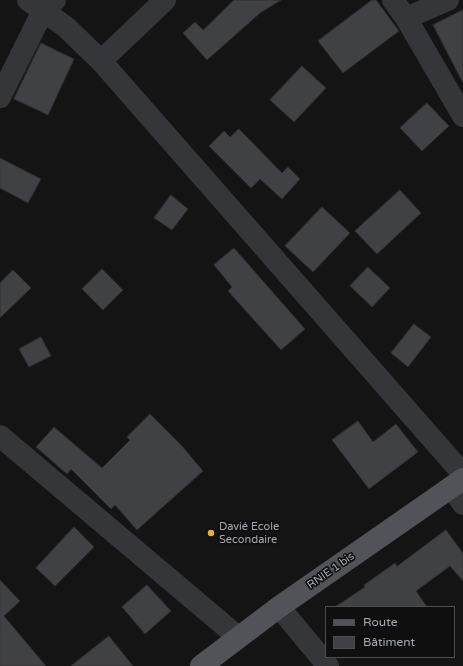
<!DOCTYPE html>
<html>
<head>
<meta charset="utf-8">
<style>
  body { margin:0 }
  #map { position:relative; width:463px; height:666px; overflow:hidden; background:#141415; font-family:"Varela Round",sans-serif }
  canvas { display:block }
  .legend { position:absolute; left:325px; top:606px; width:130px; height:52px; box-sizing:border-box; background:#0f0f10; border:1px solid #4b4d52; margin:0; padding:5px 7px; list-style:none; font-size:12px; color:#a6abb6 }
  .legend li { display:flex; align-items:center; gap:8px; height:20px }
  .legend b { width:20px; border:1px solid #4b4d52 }
</style>
</head>
<body>
<div id="map">
<canvas width="463" height="666"></canvas>
<ul class="legend">
<li><b style="height:5px;background:#515359"></b>Route</li>
<li><b style="height:11px;background:#404145"></b>Bâtiment</li>
</ul>
</div>
<script>
const g = document.querySelector('canvas').getContext('2d');
g.lineJoin = 'round';
function paint(path, color) {
  g.fillStyle = color;
  g.fill(path, 'evenodd');
}
function stroke(path, color, width, dash) {
  g.strokeStyle = color;
  g.lineWidth = width;
  g.lineCap = dash ? 'butt' : 'round';
  g.setLineDash(dash || []);
  g.stroke(path);
}
function drawText(font, color, halo, rows, align = 'center') {
  g.font = font + ' "Varela Round",sans-serif';
  g.lineWidth = 3.5;
  g.setLineDash([]);
  g.textBaseline = 'middle';
  g.strokeStyle = halo;
  g.fillStyle = color;
  for (const [text, x, y, turn = 0] of rows) {
    g.save();
    g.translate(x, y);
    g.rotate((+turn || 0) * Math.PI / 180);
    g.textAlign = isNaN(turn) ? turn : align;
    if (halo) g.strokeText(text, 0, 0);
    g.fillText(text, 0, 0);
    g.restore();
  }
}
const building = new Path2D(`
  M234 0H281L260 13 207 60 183 33 195 22 203 30Z
  M372 0H376L399 31 343 73 318 41Z
  M463 10V83L433 25Z
  M41 43 74 59 48 115 14 99Z
  M302 66 326 88 294 122 270 100Z
  M427 103 449 126 422 151 400 128Z
  M239 129 282 173 288 167 300 179 282 199 260 179 251 188 209 146 224 131 230 137Z
  M0 158 41 179 28 203 0 188Z
  M400 190 421 213 377 254 355 231Z
  M171 195 188 209 172 230 154 218Z
  M322 207 350 233 313 272 285 246Z
  M234 248 305 329 281 350 228 291 232 287 214 265Z
  M368 267 390 288 372 307 350 286Z
  M102 269 123 290 103 310 82 289Z
  M13 270 31 288 0 318V283Z
  M414 324 431 337 408 367 391 353Z
  M41 337 51 356 29 367 19 349Z
  M150 414 181 445 203 471 137 530 115 505 111 509 71 469 67 474 36 447 54 427 102 468 130 440 127 437Z
  M358 421 373 442 396 424 418 452 369 489 332 440Z
  M74 527 94 547 55 586 36 568Z
  M446 530 463 553V581L450 566 416 591 427 607H335L365 587 364 585 395 563 397 566Z
  M0 580 20 601 4 616 46 666H0Z
  M147 585 171 611 145 634 122 607Z
  M109 636 133 666H71Z`);
const minor = new Path2D(`
  M28 0 66 27 101 61 463 474
  M393 0 406 18 463 116
  M406 18 448 0
  M101 61 165 0
  M0 97 43 11 55 0
  M0 436 238 637
  M451 487 463 504
  M279 607 328 666`);
const major = new Path2D(`
  M201 666 279 607 463 479`);
const markers = [
  [211,533,4,"#efad33"]
];
const poiNames = [
  ["Davié Ecole",219,527],
  ["Secondaire",219,540]
];
const streetNames = [
  ["RNIE 1 bis",331,571,-35]
];
paint(building, '#404145');
stroke(building, '#2e2e31', 1);
stroke(minor, '#35363a', 22);
stroke(major, '#515359', 22);
for (const [x, y, r, color] of markers) {
  const dot = new Path2D();
  dot.arc(x, y, r, 0, 2 * Math.PI);
  g.fillStyle = color;
  g.fill(dot);
  stroke(dot, '#0f0f10', 1.5);
}
drawText('11px', '#a6abb6', '#0f0f10', poiNames, 'left');
drawText('11px', '#a6abb6', '#0f0f10', streetNames);
</script>
</body>
</html>
